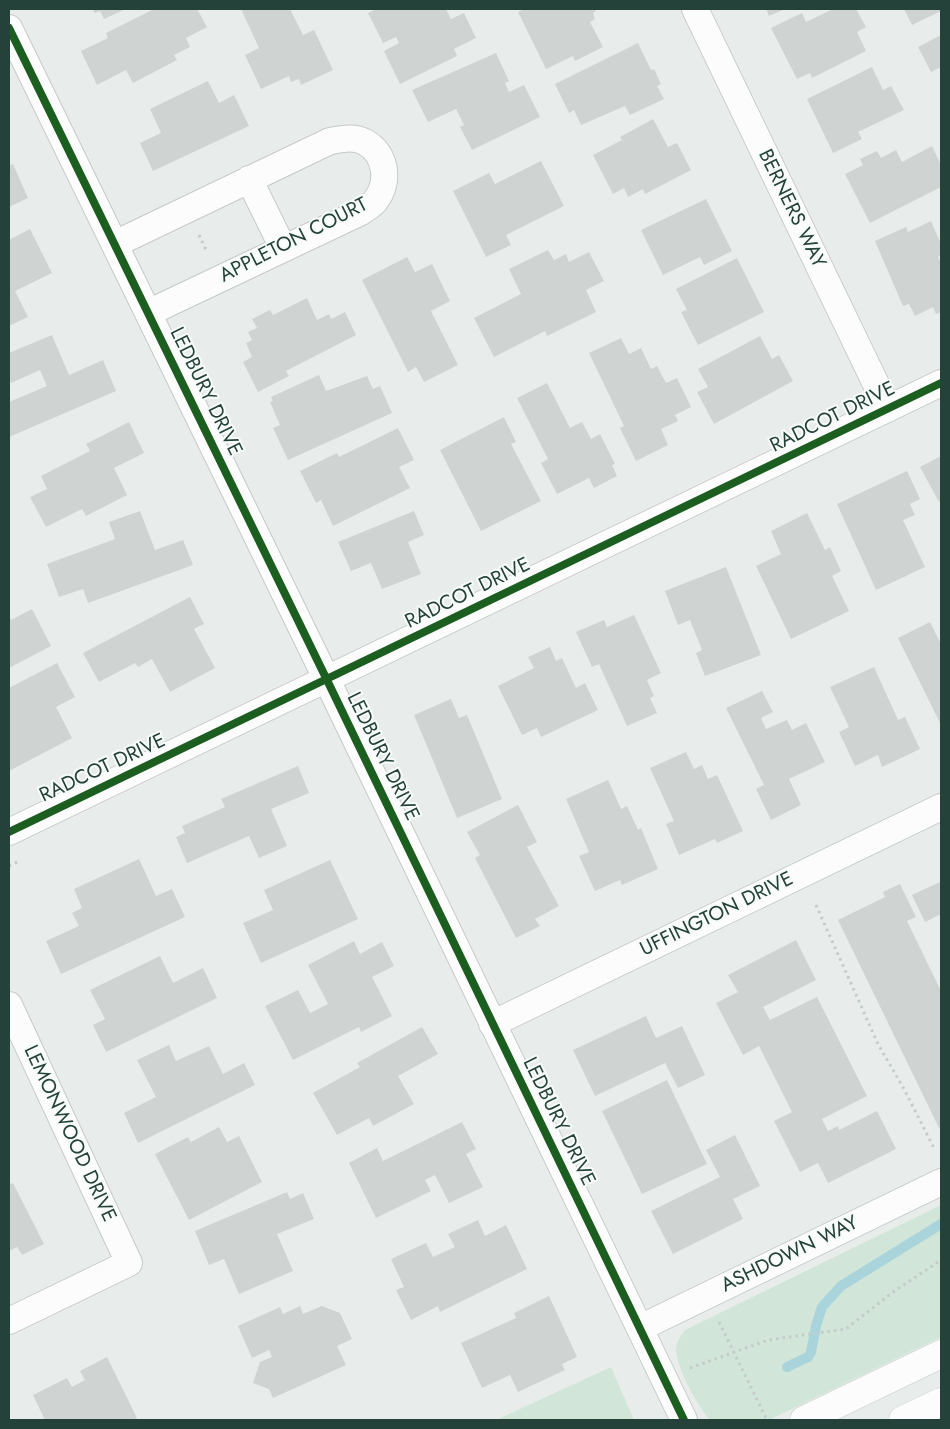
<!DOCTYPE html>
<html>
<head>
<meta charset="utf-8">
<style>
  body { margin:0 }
  #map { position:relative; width:950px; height:1429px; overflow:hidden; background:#e8edeb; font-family:Jost,sans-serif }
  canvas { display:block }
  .frame { position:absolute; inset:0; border:10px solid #24423a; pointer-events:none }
</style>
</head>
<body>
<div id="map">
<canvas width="950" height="1429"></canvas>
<div class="frame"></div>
</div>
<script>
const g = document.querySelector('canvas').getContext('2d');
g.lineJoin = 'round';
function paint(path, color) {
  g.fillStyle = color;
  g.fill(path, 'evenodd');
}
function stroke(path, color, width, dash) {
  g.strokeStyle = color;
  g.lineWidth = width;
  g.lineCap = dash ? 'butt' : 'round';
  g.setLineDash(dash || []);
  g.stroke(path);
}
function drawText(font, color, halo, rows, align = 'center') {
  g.font = font + ' Jost,sans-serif';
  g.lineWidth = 4;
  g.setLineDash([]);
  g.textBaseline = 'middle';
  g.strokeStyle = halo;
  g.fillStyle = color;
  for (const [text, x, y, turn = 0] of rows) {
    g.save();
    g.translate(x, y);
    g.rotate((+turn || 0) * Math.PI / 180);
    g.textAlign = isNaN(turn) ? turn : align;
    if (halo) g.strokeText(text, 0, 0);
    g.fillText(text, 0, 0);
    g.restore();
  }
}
const green = new Path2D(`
  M941 1205V1337L769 1420H710C698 1407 675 1365 676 1348 677 1341 681 1335 685 1330Z
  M611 1367 634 1420H496Z`);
const stream = new Path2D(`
  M787 1367 808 1357 811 1352 816 1326 822 1307 841 1286 941 1224`);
const building = new Path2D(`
  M92 9H126L104 19 100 11 95 13Z
  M154 9H197L207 27 186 38 190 47 174 55 177 60 133 83 126 70 97 85 81 51 108 38 106 33Z
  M241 9H290L303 35 314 30 333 70 301 85 299 79 291 82 289 76 261 89 245 55 259 48Z
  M376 9H446L451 19 464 13 476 38 454 49 457 56 400 84 384 51 399 43 396 37 383 43 368 13Z
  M524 9H594L596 11 593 13 595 19 590 22 603 47 575 61 573 56 546 69 518 12Z
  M766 9H785L769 16Z
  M833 9H856L866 27 857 32 866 51 812 78 810 73 797 79 771 28 802 13 806 22Z
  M904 9H941V11L912 25Z
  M941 35V67L931 72 918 47Z
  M638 43 651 70 654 69 661 84 657 86 664 99 630 115 625 106 581 125 574 110 569 113 555 84Z
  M496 53 509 81 505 83 509 92 524 85 540 117 472 150 460 127 464 125 456 109 428 122 412 90Z
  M872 67 883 90 891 86 904 110 858 132 862 139 833 153 807 99Z
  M208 81 219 103 234 95 249 126 153 171 140 143 161 133 150 109Z
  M653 119 668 147 677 143 691 170 645 194 643 189 628 197 624 188 613 194 593 155 622 140 620 137Z
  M932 146 941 165V187L870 223 845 174 863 165 860 159 877 151 881 158 896 150 902 162Z
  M541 161 564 206 506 235 511 245 486 257 453 191 489 173 495 184Z
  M13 164 28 198 9 207V166Z
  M706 199 732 251 704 265 700 257 663 275 641 230Z
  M931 221 941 244V255L938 257 941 263V312L936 314 933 307 915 316 909 304 903 306 875 241 906 227 908 232Z
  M30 229 52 273 15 291 28 317 9 326V240Z
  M548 250 554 260 566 254 569 262 589 252 604 281 586 290 596 312 547 336 545 331 494 357 474 318 521 294 509 269Z
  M407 257 415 272 432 264 450 301 431 311 458 365 424 382 416 367 408 372 362 280Z
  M737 258 764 312 698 345 681 312 687 310 676 289Z
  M307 298 317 320 329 314 331 319 345 312 356 335 286 371 289 376 258 392 243 362 252 357 246 343 252 340 248 332 257 328 252 319 270 310 273 315Z
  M52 335 69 375 103 360 116 391 9 437V402L47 386 40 370 11 383 9 377V353Z
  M760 336 772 359 779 355 793 381 714 424 697 392 708 387 698 369Z
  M621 338 629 354 641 348 651 369 657 366 666 383 677 378 691 407 675 415 678 421 661 429 668 445 636 461 620 428 624 426 589 353Z
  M319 375 326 391 367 376 373 389 380 386 392 413 288 460 273 428 280 425 270 402 273 401 271 397Z
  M547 383 570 428 582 422 591 439 600 434 615 464 612 465 617 476 594 488 589 478 557 494 541 463 548 459 517 398Z
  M504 417 516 442 511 444 541 501 481 531 440 450Z
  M129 422 144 453 114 468 127 495 86 516 82 509 46 527 30 497 47 489 41 476 90 451 86 444Z
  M398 428 414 460 399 467 410 488 333 526 321 500 316 503 300 471 337 453 339 457Z
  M941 456V500L939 502 920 467Z
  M907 471 920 499 910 504 915 515 903 520 925 567 876 590 837 504Z
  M140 511 155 550 183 540 193 565 88 603 83 589 59 597 47 564 115 539 109 522Z
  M414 511 424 535 408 542 421 574 382 589 371 563 351 571 338 542Z
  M807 513 825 550 830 547 841 571 832 576 849 611 791 639 756 566 781 554 771 531Z
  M726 567 761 655 705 676 696 653 702 650 690 620 678 625 665 591Z
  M190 597 204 624 194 629 215 668 170 692 152 659 138 667 135 663 99 682 83 653Z
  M32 609 51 646 9 668V615L11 620Z
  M634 615 661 673 647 680 654 696 650 698 657 713 627 726 599 664 592 667 576 632 604 620 607 627Z
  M930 622 941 644V725L898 638Z
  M550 647 556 661 562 658 576 688 585 683 598 710 541 737 537 728 522 735 498 686 534 668 528 657Z
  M57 663 75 697 56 707 72 738 9 771V688Z
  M874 667 898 720 905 717 920 749 882 767 878 755 855 766 839 732 849 727 830 687Z
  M762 691 773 712 761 718 766 729 787 720 792 730 806 723 825 762 789 779 801 805 771 820 756 789 764 785 726 708Z
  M451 699 459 718 467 715 502 799 457 818 414 715Z
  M686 752 694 769 702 765 708 779 717 775 743 831 717 843 715 839 679 855 666 824 674 821 650 768Z
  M298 766 309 793 271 809 287 846 259 858 249 836 187 863 176 837 185 833 182 826 225 807 221 799Z
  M608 780 621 809 627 806 638 830 641 828 658 869 622 885 620 880 595 891 579 856 589 852 566 799Z
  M518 805 537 842 527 847 559 906 535 919 540 926 516 938 475 858 480 855 467 832Z
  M139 859 156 896 172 889 185 917 61 974 46 941 79 926 72 913 82 908 74 889Z
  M330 860 358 919 261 963 243 923 273 910 264 890Z
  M940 882 941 914 925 922 912 895Z
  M900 884 916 917 907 921 941 991V1127L939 1128 838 920 885 897 883 892Z
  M796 940 816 980 763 1007 770 1020 817 997 867 1096 822 1119 828 1131 838 1126 839 1130 877 1111 896 1149 828 1183 818 1163 800 1172 774 1121 792 1112 759 1046 743 1055 716 1003 738 992 728 975Z
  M354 941 360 954 382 942 394 966 372 977 392 1016 361 1032 359 1027 293 1060 265 1006 298 990 310 1013 328 1004 308 965Z
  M160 956 173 983 203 968 217 998 106 1052 93 1025 105 1019 90 990Z
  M646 1016 656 1038 682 1026 705 1075 678 1088 665 1063 595 1096 573 1050Z
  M422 1027 438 1054 398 1076 414 1104 373 1126 369 1118 337 1135 313 1093 360 1067 357 1063Z
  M169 1045 176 1061 209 1046 223 1074 244 1063 255 1085 138 1143 124 1113 156 1097 137 1060Z
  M667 1080 707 1164 642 1194 602 1111Z
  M462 1122 476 1149 466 1154 483 1187 449 1203 435 1175 425 1180 431 1191 376 1218 349 1163 377 1148 383 1161Z
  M219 1127 227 1142 239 1136 262 1182 189 1220 155 1154 188 1137 191 1142Z
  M735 1135 760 1186 733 1199 743 1219 673 1254 651 1211 720 1177 706 1150Z
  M13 1183 44 1244 22 1255 17 1247 9 1251V1185Z
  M287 1192 290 1199 303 1193 314 1219 277 1234 293 1271 239 1294 224 1259 209 1265 195 1231Z
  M478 1220 485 1236 506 1225 527 1269 440 1312 438 1306 411 1320 396 1290 404 1287 391 1259 426 1243 433 1257 455 1247 448 1234Z
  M549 1296 577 1357 562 1364 565 1370 518 1392 510 1375 482 1388 461 1343 516 1318 514 1313Z
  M300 1306 303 1314 322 1306 340 1313 352 1339 337 1346 346 1365 273 1398 269 1389 253 1383 260 1362 272 1357 269 1350 252 1358 238 1326 280 1307 283 1314Z
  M107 1357 137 1418 132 1420H45L33 1395 67 1378 72 1387 85 1380 80 1371Z`);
const path = new Path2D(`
  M199 235 207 252
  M9 866 19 861
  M816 905 878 1044 904 1089 935 1150
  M719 1322 767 1420
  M690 1368 768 1340 846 1329 893 1292 941 1260`);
const street = new Path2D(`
  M695 9 888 409
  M9 28 327 680 684 1420
  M249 179 283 248
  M115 244 330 141C342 139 354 136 365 142 386 154 390 181 376 200 373 205 366 208 361 212L148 313
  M9 832 941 383
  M9 1005 129 1263 9 1321
  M492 1024 941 807
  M640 1328 941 1182`);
const secondary = new Path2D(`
  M804 1420 941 1354
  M903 1420 941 1402`);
const cycleway = new Path2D(`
  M9 28 327 680 684 1420
  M9 832 941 383`);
const streetNames = [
  ["BERNERS WAY",791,209,64],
  ["APPLETON COURT",294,241,-27],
  ["LEDBURY DRIVE",205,392,64],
  ["RADCOT DRIVE",833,418,-26],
  ["RADCOT DRIVE",468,594,-26],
  ["LEDBURY DRIVE",382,757,64],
  ["RADCOT DRIVE",103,769,-25],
  ["UFFINGTON DRIVE",717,915,-26],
  ["LEDBURY DRIVE",558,1122,64],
  ["LEMONWOOD DRIVE",69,1134,65],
  ["ASHDOWN WAY",790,1255,-26]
];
paint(green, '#d1e6d8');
stroke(stream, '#a9d4db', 10);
paint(building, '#cfd4d2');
stroke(street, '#c5cac8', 28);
stroke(secondary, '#c3cbc8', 29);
stroke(path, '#c3ccca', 3, [2.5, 4]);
stroke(street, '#fcfcfc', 26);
stroke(secondary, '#fcfcfc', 28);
stroke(cycleway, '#1b5e20', 8);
drawText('20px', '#24423a', '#f7fbf9', streetNames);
</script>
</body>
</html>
